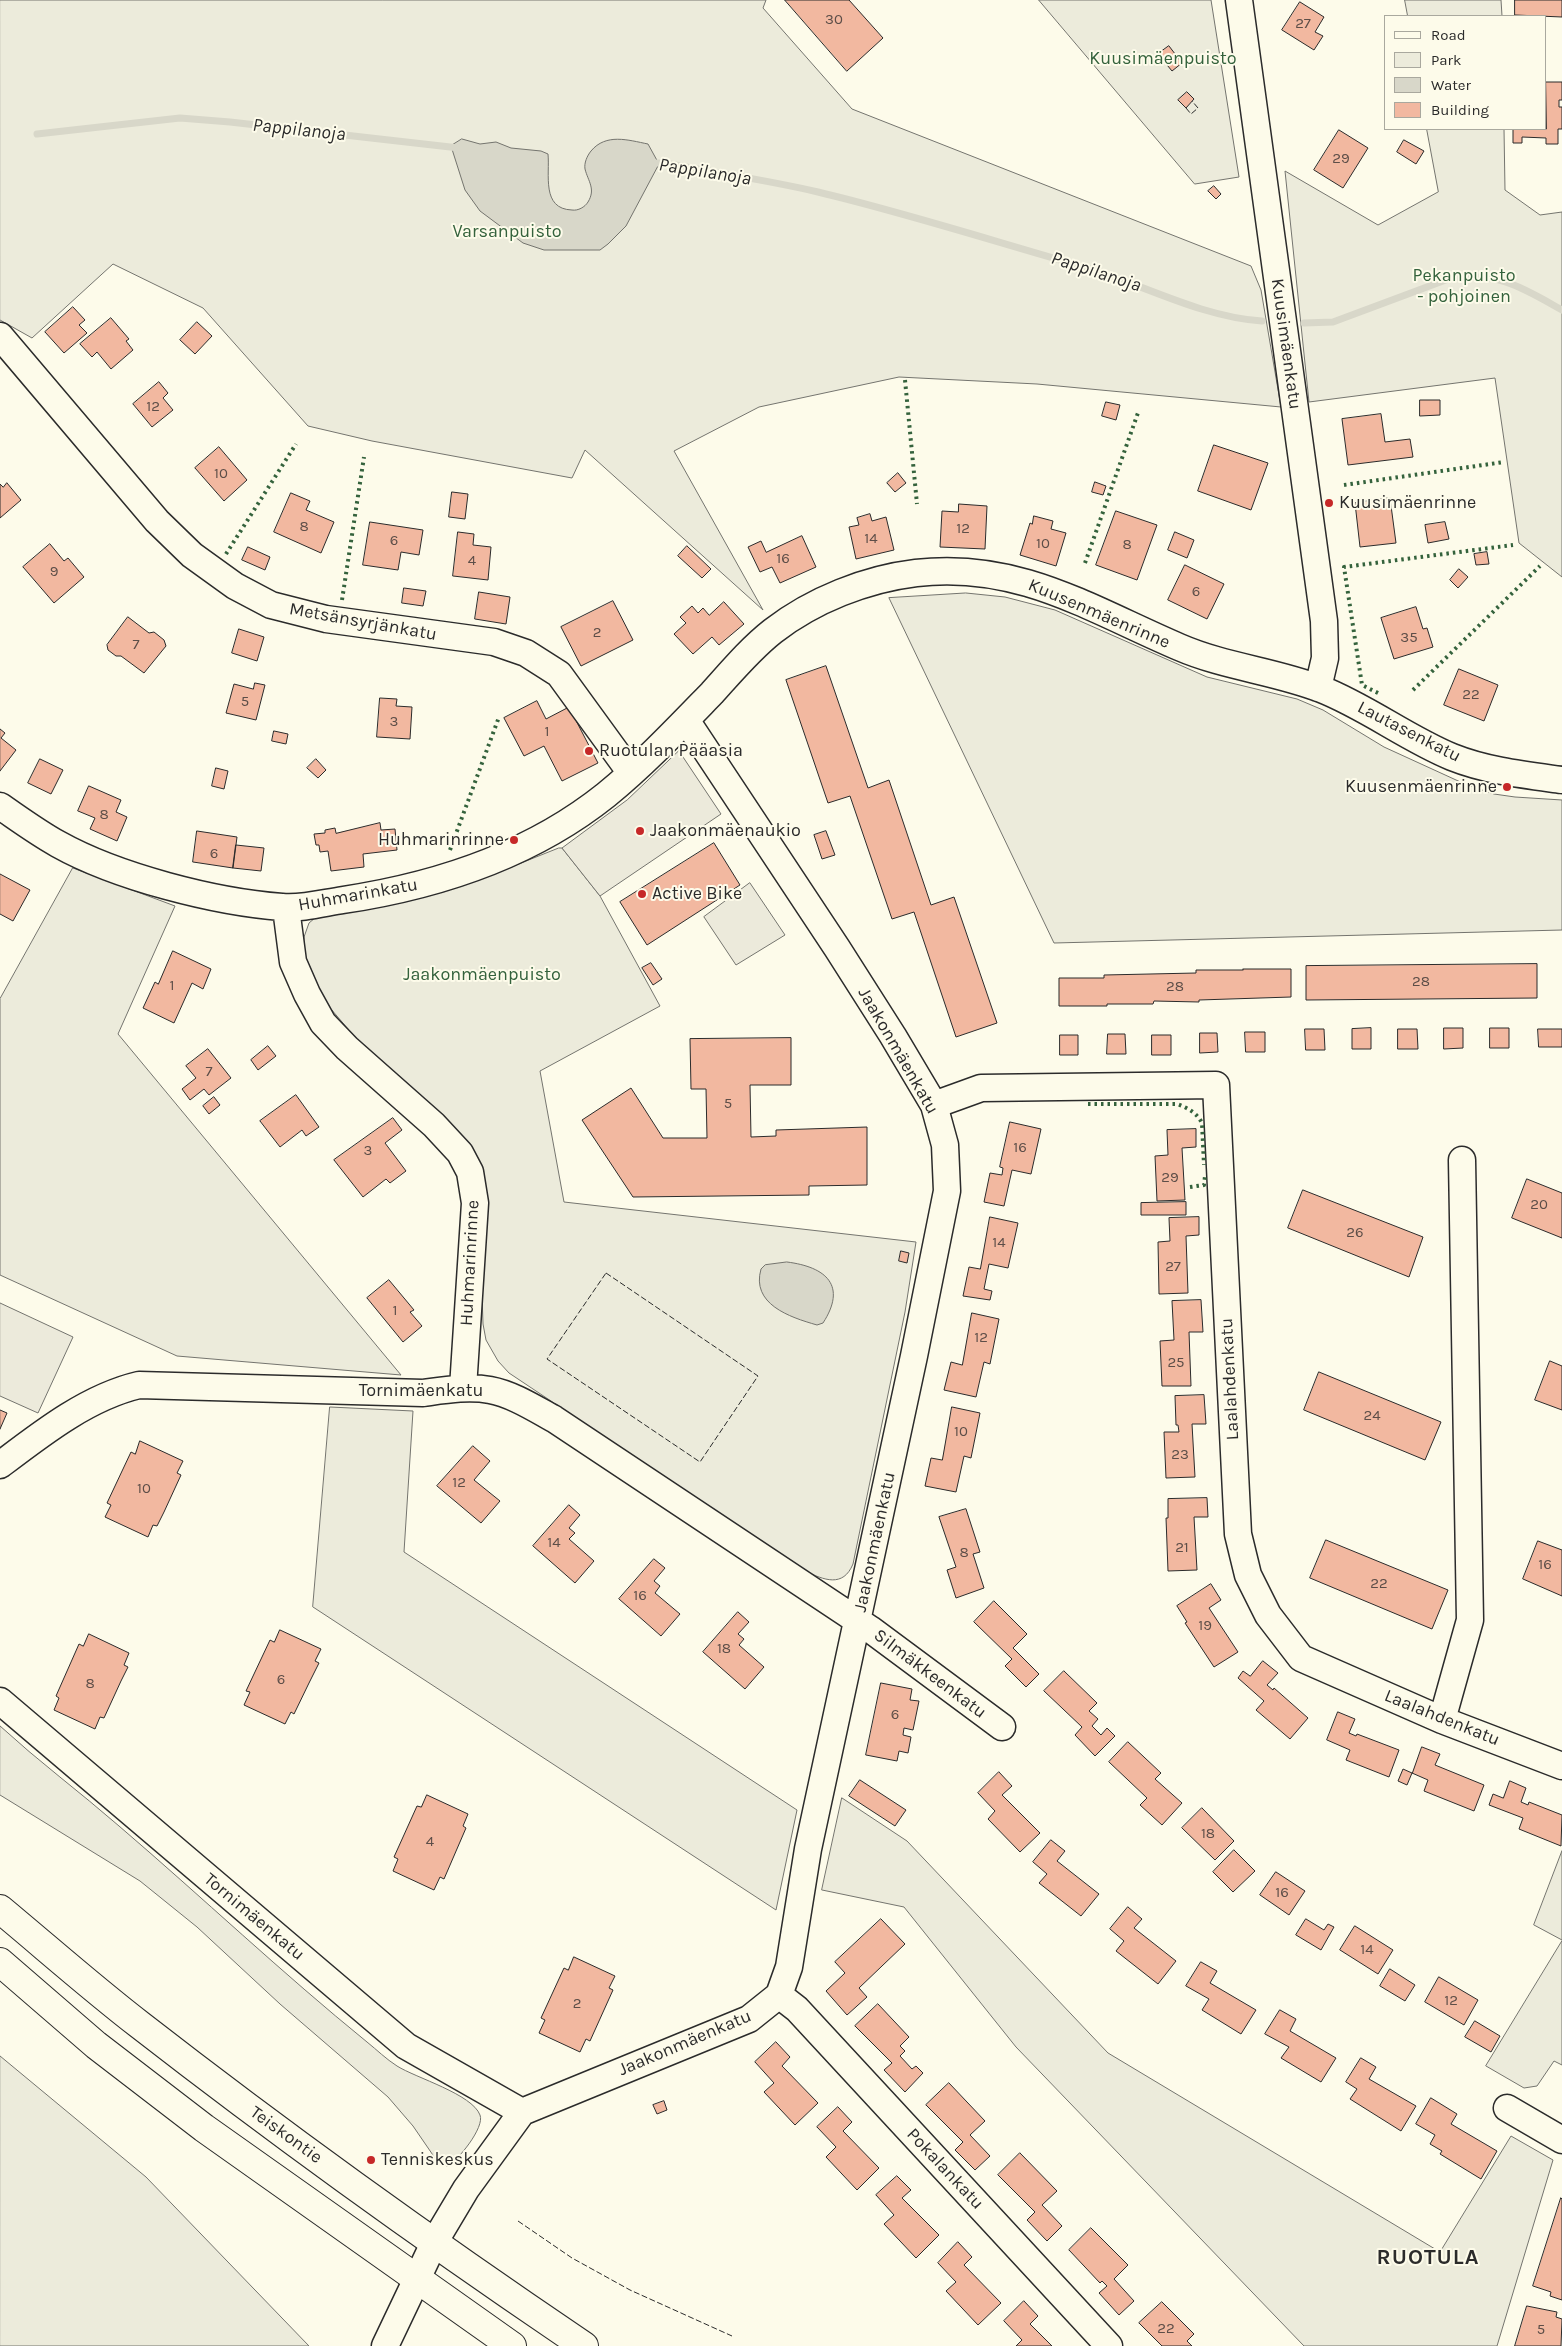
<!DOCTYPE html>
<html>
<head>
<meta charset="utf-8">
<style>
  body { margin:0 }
  #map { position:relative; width:1562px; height:2346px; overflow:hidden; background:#fdfbea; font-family:Karla,sans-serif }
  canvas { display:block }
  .legend { position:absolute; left:1384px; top:15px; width:162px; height:115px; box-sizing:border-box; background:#fdfbea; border:1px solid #a9a89e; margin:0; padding:6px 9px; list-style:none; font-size:15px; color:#2b2b2b }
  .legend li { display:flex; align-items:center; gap:10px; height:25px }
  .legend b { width:25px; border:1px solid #a9a89e }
</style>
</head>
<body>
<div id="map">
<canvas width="1562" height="2346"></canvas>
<ul class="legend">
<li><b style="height:6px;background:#fdfbea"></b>Road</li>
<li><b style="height:14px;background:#ecebdb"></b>Park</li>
<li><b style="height:14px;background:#d8d7c9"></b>Water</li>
<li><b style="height:14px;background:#f2b8a0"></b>Building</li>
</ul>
</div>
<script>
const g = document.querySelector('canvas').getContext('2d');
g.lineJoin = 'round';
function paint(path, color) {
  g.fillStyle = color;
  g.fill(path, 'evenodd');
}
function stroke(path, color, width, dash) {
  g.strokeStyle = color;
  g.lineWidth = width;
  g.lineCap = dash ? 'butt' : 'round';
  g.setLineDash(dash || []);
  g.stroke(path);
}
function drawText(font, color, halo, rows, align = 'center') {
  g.font = font + ' Karla,sans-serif';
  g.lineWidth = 4;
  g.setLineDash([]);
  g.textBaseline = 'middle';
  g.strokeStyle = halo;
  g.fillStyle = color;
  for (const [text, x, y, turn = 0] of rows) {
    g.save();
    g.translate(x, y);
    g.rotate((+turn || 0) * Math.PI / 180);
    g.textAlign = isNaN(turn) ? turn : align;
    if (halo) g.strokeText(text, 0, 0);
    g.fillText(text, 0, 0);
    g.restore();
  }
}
const green = new Path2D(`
  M0 0H766L763 8 852 109 1251 266 1261 290 1281 407 1037 384 899 377 759 407 674 451 763 610 585 450 572 478 372 441 308 426 203 308 113 264 32 338 0 320Z
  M1039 0H1211L1239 177 1195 184Z
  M1405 0H1501L1502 16H1408Z
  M1427 129H1504L1505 190 1540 215 1562 212V577L1519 543 1495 378 1309 402 1285 171 1378 225 1438 192Z
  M966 593 1005 597 1055 610 1207 677 1297 699 1323 710 1384 747 1467 785 1494 794 1515 797 1562 800V930L1054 943 889 598Z
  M559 848H562L600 896 660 1006 540 1071 564 1202 916 1242 905 1312 853 1564C843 1588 824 1580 805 1571L545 1397 509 1373 498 1361 486 1340 483 1324 482 1295 487 1219 431 1106 354 1036 325 1002 304 953V937L309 923 315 918 429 893 481 879Z
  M73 868 175 906 118 1034 401 1375 177 1356 0 1275V999Z
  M330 1407 413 1411 404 1552 797 1810 776 1910 313 1607Z
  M0 1726C38 1761 80 1792 119 1826 202 1897 282 1973 367 2042 377 2050 386 2059 397 2066 416 2078 472 2094 480 2115 485 2127 458 2161 447 2166L437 2161 413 2126 388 2097 280 2004 197 1927 140 1881 0 1795Z
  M842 1798 907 1841 1108 2053 1440 2252 1511 2136 1553 2160 1497 2346H1304L1016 2047 904 1907 822 1890Z
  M1562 1851V1940L1534 1925Z
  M1562 1941V2065L1554 2061 1537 2086 1524 2088 1486 2066Z
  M0 2056 146 2177 309 2346H0Z`);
const parking = new Path2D(`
  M679 751 721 814 600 896 562 848 627 800Z
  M750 883 785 935 736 965 704 917Z
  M0 1303 73 1337 38 1413 0 1396Z`);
const water = new Path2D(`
  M462 139 480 144 496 142 511 148 541 151 548 154C550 174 541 209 572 210 578 211 585 207 588 202 596 189 588 181 585 169 584 163 587 156 591 151 606 133 628 140 648 144L659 164 626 226 608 244 600 250H544L523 243 480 211 465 190 451 146Z
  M787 1262C827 1267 847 1286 823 1323L817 1325C789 1317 751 1304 761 1269L765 1265Z`);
const stream = new Path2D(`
  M37 134 180 118 230 122 459 148
  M649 163H665C716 173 767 180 818 192 906 213 993 241 1081 266 1140 283 1200 317 1262 321
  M1304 323 1333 322 1451 278C1499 272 1521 287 1562 310`);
const building = new Path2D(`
  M785 0H849L883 38 847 71Z
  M1515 0H1562V17L1515 15Z
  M1300 2 1324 17 1315 32 1323 36 1314 50 1282 30Z
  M1169 46 1182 63 1172 71 1158 54Z
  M1546 82H1562V100H1559V107H1562V129H1558V144H1546V138L1522 137V143H1513V129H1546Z
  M1187 92 1194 99 1186 108 1178 100Z
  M1339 130 1368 148 1343 188 1314 170Z
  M1404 140 1424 151 1416 164 1397 152Z
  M1214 186 1221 194 1216 199 1208 191Z
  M73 307 85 320 79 325 87 333 64 353 45 332Z
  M111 318 129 339 126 341 133 350 111 369 97 352 92 357 80 344Z
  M197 322 212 336 195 354 180 340Z
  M159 382 168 393 163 398 173 410 152 427 133 404Z
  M1420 400H1440V415L1420 416Z
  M1106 402 1120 405 1116 420 1102 416Z
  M1381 414 1385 442 1410 439 1413 457 1348 465 1342 419Z
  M1214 445 1268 463 1251 510 1198 491Z
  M219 447 247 480 224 501 195 468Z
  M898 473 906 483 895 492 887 483Z
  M1095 482 1106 486 1103 495 1092 492Z
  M7 483 21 500 0 518V484L3 487Z
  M452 492 468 494 465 519 449 517Z
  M291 493 310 501 306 510 334 522 321 553 274 532Z
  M1390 498 1396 543 1360 547 1355 503Z
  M959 504 987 506 985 549 940 547 942 511 958 512Z
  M1116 511 1157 525 1137 580 1096 565Z
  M870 514 872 521 886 517 894 550 856 559 849 527 859 525 857 518Z
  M1034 516 1053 521 1051 529 1066 533 1056 566 1020 555 1030 523 1032 524Z
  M370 522 423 530 419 555 401 552 398 570 363 565Z
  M1445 522 1449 539 1428 543 1425 525Z
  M458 532 474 534 473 545 491 547 488 580 453 576Z
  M1175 532 1194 540 1187 558 1168 550Z
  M802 536 816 567 780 583 772 567 760 572 748 547 761 541 766 552Z
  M50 544 64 561 68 558 84 577 54 603 23 567Z
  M687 546 711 569 702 578 678 556Z
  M248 547 270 557 265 570 242 560Z
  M1487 552 1489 564 1476 565 1474 554Z
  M1185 565 1224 584 1207 619 1168 600Z
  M1459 569 1468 577 1458 588 1450 580Z
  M404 588 426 591 423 606 402 603Z
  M479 592 510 597 506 624 475 619Z
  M613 601 633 640 581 666 561 627Z
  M724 602 744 624 719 645 712 637 693 654 674 634 686 623 680 617 692 606 698 613 703 608 709 615Z
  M1416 607 1423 629 1427 628 1433 647 1394 659 1381 618Z
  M128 617 149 633 154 632 164 640 166 646 144 673 121 656H116L108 650 107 645Z
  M239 629 264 637 257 661 232 653Z
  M826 666 868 788 889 780 931 905 954 897 997 1023 956 1037 914 912 892 919 850 796 828 803 786 680Z
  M1459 669 1498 685 1484 721 1444 705Z
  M255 683 265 685 256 720 226 713 234 684 253 689Z
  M380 698 397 699 396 706 412 707 410 739 377 737Z
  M537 701 546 719 569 707 598 763 562 781 544 746 524 756 504 718Z
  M0 729 5 733 1 738 16 750 0 771Z
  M274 731 288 734 286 744 272 741Z
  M40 759 63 770 51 794 28 783Z
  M316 759 326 770 318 778 307 768Z
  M216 768 228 771 224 789 212 786Z
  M89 786 121 800 116 812 127 817 117 841 90 829 95 818 78 811Z
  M380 823 381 830 395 829 397 850 363 854 364 867 331 871 328 851 320 852 319 845H316L314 834 325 833V830L335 828 336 833Z
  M197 831 237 837 233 868 193 862Z
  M826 831 835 855 822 859 814 835Z
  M714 843 740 885 647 945 620 902Z
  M236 845 264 848 261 871 233 868Z
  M0 874 30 890 13 921 0 914Z
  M173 951 211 969 203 989 192 983 174 1023 143 1008 155 982 158 984Z
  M651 963 662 979 653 985 642 968Z
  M1537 964V998L1306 1000V966Z
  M1243 969H1291V997L1199 1000V1002L1154 1001 1153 1004H1107V1006H1059V978H1104V975L1196 973V970H1243Z
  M1371 1028V1049H1352V1029Z
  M1444 1028H1463V1048L1444 1049Z
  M1490 1028H1509V1048H1490Z
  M1305 1029H1324L1325 1050H1306Z
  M1398 1029H1417L1418 1049H1398Z
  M1538 1029H1562V1047H1539Z
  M1245 1032H1265V1052H1246Z
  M1200 1033H1217L1218 1052 1200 1053Z
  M1108 1034H1125L1126 1054H1107Z
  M1060 1035H1078V1055H1060Z
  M1152 1035H1171V1055H1152Z
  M791 1038V1085H750L751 1137 776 1136V1130L867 1127V1185L809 1186V1195L633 1197 582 1120 631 1088 663 1138H707L706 1089H691L690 1039Z
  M268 1046 276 1056 258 1070 251 1060Z
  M208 1049 231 1078 209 1095 204 1089 190 1100 182 1089 196 1078 186 1066Z
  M296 1095 319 1127 306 1136 302 1130 280 1147 260 1121Z
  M214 1097 220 1105 209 1114 203 1106Z
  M393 1118 402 1130 385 1143 406 1171 390 1183 386 1179 363 1197 334 1160Z
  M1010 1122 1041 1129 1031 1174 1012 1170 1004 1206 984 1202 990 1173 1002 1175 1003 1168 1000 1167Z
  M1196 1129V1147L1182 1148 1185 1200 1157 1201 1155 1156 1168 1155 1167 1130Z
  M1527 1179 1562 1193V1238L1512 1218Z
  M1303 1190 1423 1237 1409 1277 1288 1228Z
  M1186 1202V1215H1141V1203Z
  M990 1217 1018 1223 1008 1268 989 1264 984 1289 992 1291 990 1300 963 1296 969 1267 980 1269Z
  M1199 1217V1235L1186 1236 1188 1293 1159 1294 1158 1242 1170 1241 1169 1218Z
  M901 1251 909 1253 907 1263 899 1261Z
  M389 1280 414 1310 410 1312 422 1326 403 1342 367 1298Z
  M1201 1300 1203 1332H1189L1191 1386H1162L1160 1341 1174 1340 1172 1301Z
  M972 1313 999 1319 990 1364 984 1362 976 1397 944 1390 951 1362 962 1365Z
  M1550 1361 1562 1366V1410L1535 1400Z
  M1319 1372 1441 1422 1425 1460 1304 1410Z
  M1204 1395 1206 1424H1192L1195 1477 1166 1478 1164 1432H1179L1178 1425H1176L1175 1396Z
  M952 1407 980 1413 971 1458 964 1456 956 1492 925 1486 931 1458 942 1460Z
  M0 1410 7 1413 0 1429Z
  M140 1441 183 1461 177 1473 181 1475 164 1512 157 1526 153 1525 148 1537 105 1517 111 1505 107 1503 131 1452 135 1454Z
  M473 1446 490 1461 474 1480 500 1501 481 1523 437 1486Z
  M1207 1498 1208 1517H1194L1197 1570 1168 1571 1166 1518H1168V1499Z
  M569 1505 580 1515 569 1528 575 1533 569 1539 594 1561 575 1583 533 1546Z
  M966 1509 980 1552 973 1554 984 1588 956 1598 947 1570 956 1567 939 1517Z
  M1326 1540 1448 1590 1432 1629 1310 1578Z
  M1538 1541 1562 1550V1596L1523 1579Z
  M654 1559 665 1568 654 1581 660 1586 655 1593 680 1614 661 1636 619 1599Z
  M1211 1584 1221 1600 1209 1608 1238 1652 1214 1667 1185 1623 1187 1622 1177 1606Z
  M994 1601 1027 1634 1013 1648 1039 1674 1026 1687 1005 1666 1012 1659 974 1622Z
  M738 1612 749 1622 738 1634 744 1639 739 1645 764 1667 745 1689 703 1652Z
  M280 1630 321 1649 315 1661 319 1663 309 1683 294 1714 291 1712 285 1724 244 1705 250 1692 246 1691 270 1640 274 1642Z
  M89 1634 129 1653 124 1665 128 1667 121 1681 104 1718 100 1717 95 1729 54 1710 59 1698 56 1696 79 1644 83 1646Z
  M1263 1661 1278 1673 1267 1685 1273 1690 1274 1688 1308 1718 1290 1739 1256 1710 1264 1701 1238 1678 1243 1671 1250 1676Z
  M1064 1671 1097 1703 1089 1711 1098 1719 1092 1726 1101 1735 1107 1728 1115 1736 1095 1756 1075 1735 1082 1727 1044 1691Z
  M881 1683 912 1689 910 1700 919 1701 913 1730 904 1728 903 1735 911 1737 908 1753 899 1751 897 1761 866 1755Z
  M1338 1712 1355 1719 1349 1733 1356 1736 1357 1734 1399 1750 1389 1777 1346 1760 1350 1750 1327 1740Z
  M1128 1742 1161 1773 1155 1779 1182 1803 1162 1825 1140 1805 1147 1798 1109 1762Z
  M1422 1747 1440 1754 1435 1765 1484 1785 1474 1811 1424 1791 1428 1780 1412 1773 1407 1785 1398 1781 1403 1769 1412 1773Z
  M999 1772 1012 1786 1002 1795 1040 1833 1020 1852 988 1819 995 1811 978 1793Z
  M860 1780 906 1810 895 1826 849 1796Z
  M1510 1781 1526 1788 1521 1802 1528 1805 1529 1802 1562 1815 1561 1846 1519 1829 1523 1818 1489 1805 1493 1794 1503 1798Z
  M427 1795 468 1814 463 1826 466 1828 444 1879 440 1877 434 1890 393 1871 398 1859 394 1857 417 1806 421 1807Z
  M1202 1808 1234 1841 1215 1860 1182 1828Z
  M1051 1840 1065 1851 1057 1861 1099 1894 1081 1916 1039 1883 1047 1874 1033 1862Z
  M1234 1850 1255 1871 1233 1892 1213 1872Z
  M1276 1872 1305 1891 1289 1915 1260 1895Z
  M1128 1907 1142 1919 1134 1928 1176 1961 1158 1984 1116 1951 1124 1941 1110 1929Z
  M881 1919 905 1944 859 1988 867 1997 847 2015 826 1991 845 1973 835 1962Z
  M1306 1919 1324 1930 1328 1924 1334 1927 1321 1950 1296 1935Z
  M1355 1926 1393 1950 1378 1974 1340 1950Z
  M574 1957 615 1976 609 1988 613 1990 590 2041 586 2039 580 2052 539 2033 545 2020 541 2018 564 1968 568 1970Z
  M1201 1962 1217 1971 1210 1983 1256 2010 1241 2034 1202 2010 1209 1999 1186 1986Z
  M1390 1969 1415 1985 1405 2001 1380 1986Z
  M1439 1977 1478 2000 1464 2025 1425 2002Z
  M878 2004 909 2037 900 2046 905 2051 900 2056 912 2069 916 2066 923 2073 905 2092 884 2070 892 2063 855 2026Z
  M1280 2010 1296 2019 1290 2031 1336 2058 1321 2082 1281 2058 1289 2047 1265 2034Z
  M1475 2021 1500 2036 1491 2052 1465 2037Z
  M776 2042 790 2057 782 2066 818 2103 795 2125 764 2092 774 2083 755 2062Z
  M1361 2058 1376 2067 1369 2079 1416 2106 1401 2131 1350 2099 1357 2089 1346 2082Z
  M949 2083 985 2121 970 2135 990 2156 975 2170 955 2150 963 2142 926 2105Z
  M1431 2098 1457 2114 1451 2124 1497 2151 1481 2179 1440 2154 1442 2151 1430 2144 1435 2135 1416 2124Z
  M664 2101 667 2110 657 2114 653 2105Z
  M838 2107 852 2122 843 2131 879 2168 857 2190 826 2157 836 2147 817 2127Z
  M1020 2153 1057 2191 1042 2205 1062 2226 1047 2241 1027 2220 1035 2212 998 2175Z
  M897 2176 911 2190 902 2198 939 2235 916 2258 884 2224 894 2215 876 2195Z
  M1561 2198 1562 2199V2300L1550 2296 1551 2292 1533 2286Z
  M1091 2228 1128 2265 1114 2279 1134 2301 1119 2315 1099 2293 1107 2286 1102 2281 1100 2283 1069 2250Z
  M958 2242 972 2257 964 2265 1001 2303 978 2325 946 2291 956 2282 938 2263Z
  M1024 2301 1038 2316 1030 2324 1052 2346H1016L1022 2340 1004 2321Z
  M1162 2302 1194 2334 1187 2341 1192 2346H1162L1139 2323Z
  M1527 2306 1557 2312 1556 2317 1562 2319 1561 2346H1515Z`);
const minor = new Path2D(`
  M1239 0 1324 621 1325 658 1318 688
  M0 336 157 521 192 555 235 586 271 605 326 619 494 642 526 653 559 674 631 773
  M0 806C19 819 38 833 58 844 117 877 215 902 282 907 302 909 323 903 343 900 436 886 531 855 606 795 644 764 678 728 712 693 731 672 750 649 773 631 813 600 866 579 916 573 1018 561 1090 609 1179 647 1225 667 1275 671 1321 689 1367 707 1406 738 1452 757 1487 771 1525 775 1562 780
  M286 908 293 962 307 994 323 1023 347 1048 434 1125 460 1153 470 1172 475 1203 463 1388
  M934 1105 981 1088 1216 1085 1238 1534 1248 1575 1268 1615 1301 1658 1442 1720 1562 1766
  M0 1465C42 1433 88 1397 139 1385L423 1393C445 1390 468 1386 490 1390 512 1394 534 1408 554 1419L870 1629 1002 1727
  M0 1701 406 2046 522 2112
  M1442 1720 1470 1620 1462 1160
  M779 1995 797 2009 1109 2346
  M1507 2108 1562 2140
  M385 2346 435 2241 466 2189 522 2112 749 2019 779 1995 789 1967 808 1849 914 1356 947 1191 945 1145 934 1105 893 1036 837 948 686 720`);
const highway = new Path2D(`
  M0 1909C47 1948 92 1988 140 2025 284 2137 433 2244 584 2346
  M0 1962 96 2045 204 2128 512 2346`);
const hedge = new Path2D(`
  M905 380 917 504
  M1344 485 1504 462
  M226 554 296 444
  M1085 563 1139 410
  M342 600 364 457
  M1413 690 1540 566
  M1378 693 1362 685 1344 567 1513 545
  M450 850 499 717
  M1088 1104H1177C1188 1108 1197 1113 1202 1123L1204 1165
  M1190 1187 1204 1185 1205 1176`);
const fence = new Path2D(`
  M1186 108 1191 114 1198 108 1192 101
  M606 1273 758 1376 700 1462 547 1359Z
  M518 2221 572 2258 630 2290 732 2336`);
const markers = [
  [1329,503,5,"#c62828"],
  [589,751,5,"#c62828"],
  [1507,787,5,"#c62828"],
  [640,831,5,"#c62828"],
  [514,840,5,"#c62828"],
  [642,894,5,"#c62828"],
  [371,2160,5,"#c62828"]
];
const numberNames = [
  ["30",834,20],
  ["27",1303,24],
  ["29",1341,159],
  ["12",153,407],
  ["10",221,474],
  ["8",304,527],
  ["12",963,529],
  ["14",871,539],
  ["6",394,541],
  ["10",1043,544],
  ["8",1127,545],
  ["16",783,559],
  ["4",472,561],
  ["9",54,572],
  ["6",1196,592],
  ["2",597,633],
  ["35",1409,638],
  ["7",136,645],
  ["22",1471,695],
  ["5",245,702],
  ["3",394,722],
  ["1",547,732],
  ["8",104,815],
  ["6",214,854],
  ["28",1421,982],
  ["1",172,986],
  ["28",1175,987],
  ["7",209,1072],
  ["5",728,1104],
  ["16",1020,1148],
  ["3",368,1151],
  ["29",1170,1178],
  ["20",1539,1205],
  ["26",1355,1233],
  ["14",999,1243],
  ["27",1173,1267],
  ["1",395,1311],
  ["12",981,1338],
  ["25",1176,1363],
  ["24",1372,1416],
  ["10",961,1432],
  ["23",1180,1455],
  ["12",459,1483],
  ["10",144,1489],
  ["14",554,1543],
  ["21",1182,1548],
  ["8",964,1553],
  ["16",1545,1565],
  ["22",1379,1584],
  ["16",640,1596],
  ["19",1205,1626],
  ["18",724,1649],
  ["6",281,1680],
  ["8",90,1684],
  ["6",895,1715],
  ["18",1208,1834],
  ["4",430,1842],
  ["16",1282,1893],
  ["14",1367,1950],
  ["12",1451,2001],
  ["2",577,2004],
  ["22",1166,2329],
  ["5",1541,2330]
];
const parkNames = [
  ["Kuusimäenpuisto",1163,59],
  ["Varsanpuisto",507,232],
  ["Pekanpuisto",1464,276],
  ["- pohjoinen",1464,297],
  ["Jaakonmäenpuisto",482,975]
];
const streetNames = [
  ["Kuusimäenkatu",1286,344,82],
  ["Kuusenmäenrinne",1099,614,23],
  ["Metsänsyrjänkatu",363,622,10],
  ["Lautasenkatu",1409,732,27],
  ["Huhmarinkatu",358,895,-10],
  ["Jaakonmäenkatu",898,1051,60],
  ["Huhmarinrinne",470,1263,-87],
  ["Laalahdenkatu",1230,1379,-93],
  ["Tornimäenkatu",421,1391],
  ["Jaakonmäenkatu",875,1542,-78],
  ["Silmäkkeenkatu",930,1674,37],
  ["Laalahdenkatu",1442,1718,22],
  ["Tornimäenkatu",254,1917,40],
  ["Jaakonmäenkatu",685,2043,-23],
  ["Teiskontie",286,2135,36],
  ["Pokalankatu",945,2169,47]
];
const poiNames = [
  ["Kuusimäenrinne",1339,503],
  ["Ruotulan Pääasia",599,751],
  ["Kuusenmäenrinne",1497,787,"right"],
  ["Jaakonmäenaukio",650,831],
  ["Huhmarinrinne",504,840,"right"],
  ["Active Bike",652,894],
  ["Tenniskeskus",381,2160]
];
const waterNames = [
  ["Pappilanoja",299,130,6],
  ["Pappilanoja",705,172,9],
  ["Pappilanoja",1096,272,18]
];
const districtNames = [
  ["RUOTULA",1428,2258]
];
paint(green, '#ecebdb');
stroke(green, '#74746e', 1);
paint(parking, '#eceadb');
stroke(parking, '#74746e', 1);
paint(water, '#d8d7c9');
stroke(water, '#74746e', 1);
stroke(stream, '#d8d7c9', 7);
paint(building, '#f2b8a0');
stroke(building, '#2b2b2b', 1);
stroke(minor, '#2b2b2b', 29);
stroke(highway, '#2b2b2b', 30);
stroke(minor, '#fdfbea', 26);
stroke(highway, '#fdfbea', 28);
stroke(hedge, '#34623c', 4, [2.5, 4]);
stroke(fence, '#2b2b2b', 1, [6, 2.5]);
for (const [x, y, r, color] of markers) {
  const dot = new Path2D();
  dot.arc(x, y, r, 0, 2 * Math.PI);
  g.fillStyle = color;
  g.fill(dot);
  stroke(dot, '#fdfbea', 2);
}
drawText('15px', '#5d4e48', null, numberNames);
drawText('18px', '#34623c', '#fdfbea', parkNames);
drawText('18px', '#2b2b2b', '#fdfbea', streetNames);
drawText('18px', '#2b2b2b', '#fdfbea', poiNames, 'left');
drawText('italic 19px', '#2b2b2b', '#fdfbea', waterNames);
g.letterSpacing = '1px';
drawText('bold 22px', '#2b2b2b', '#fdfbea', districtNames);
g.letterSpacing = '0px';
</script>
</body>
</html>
